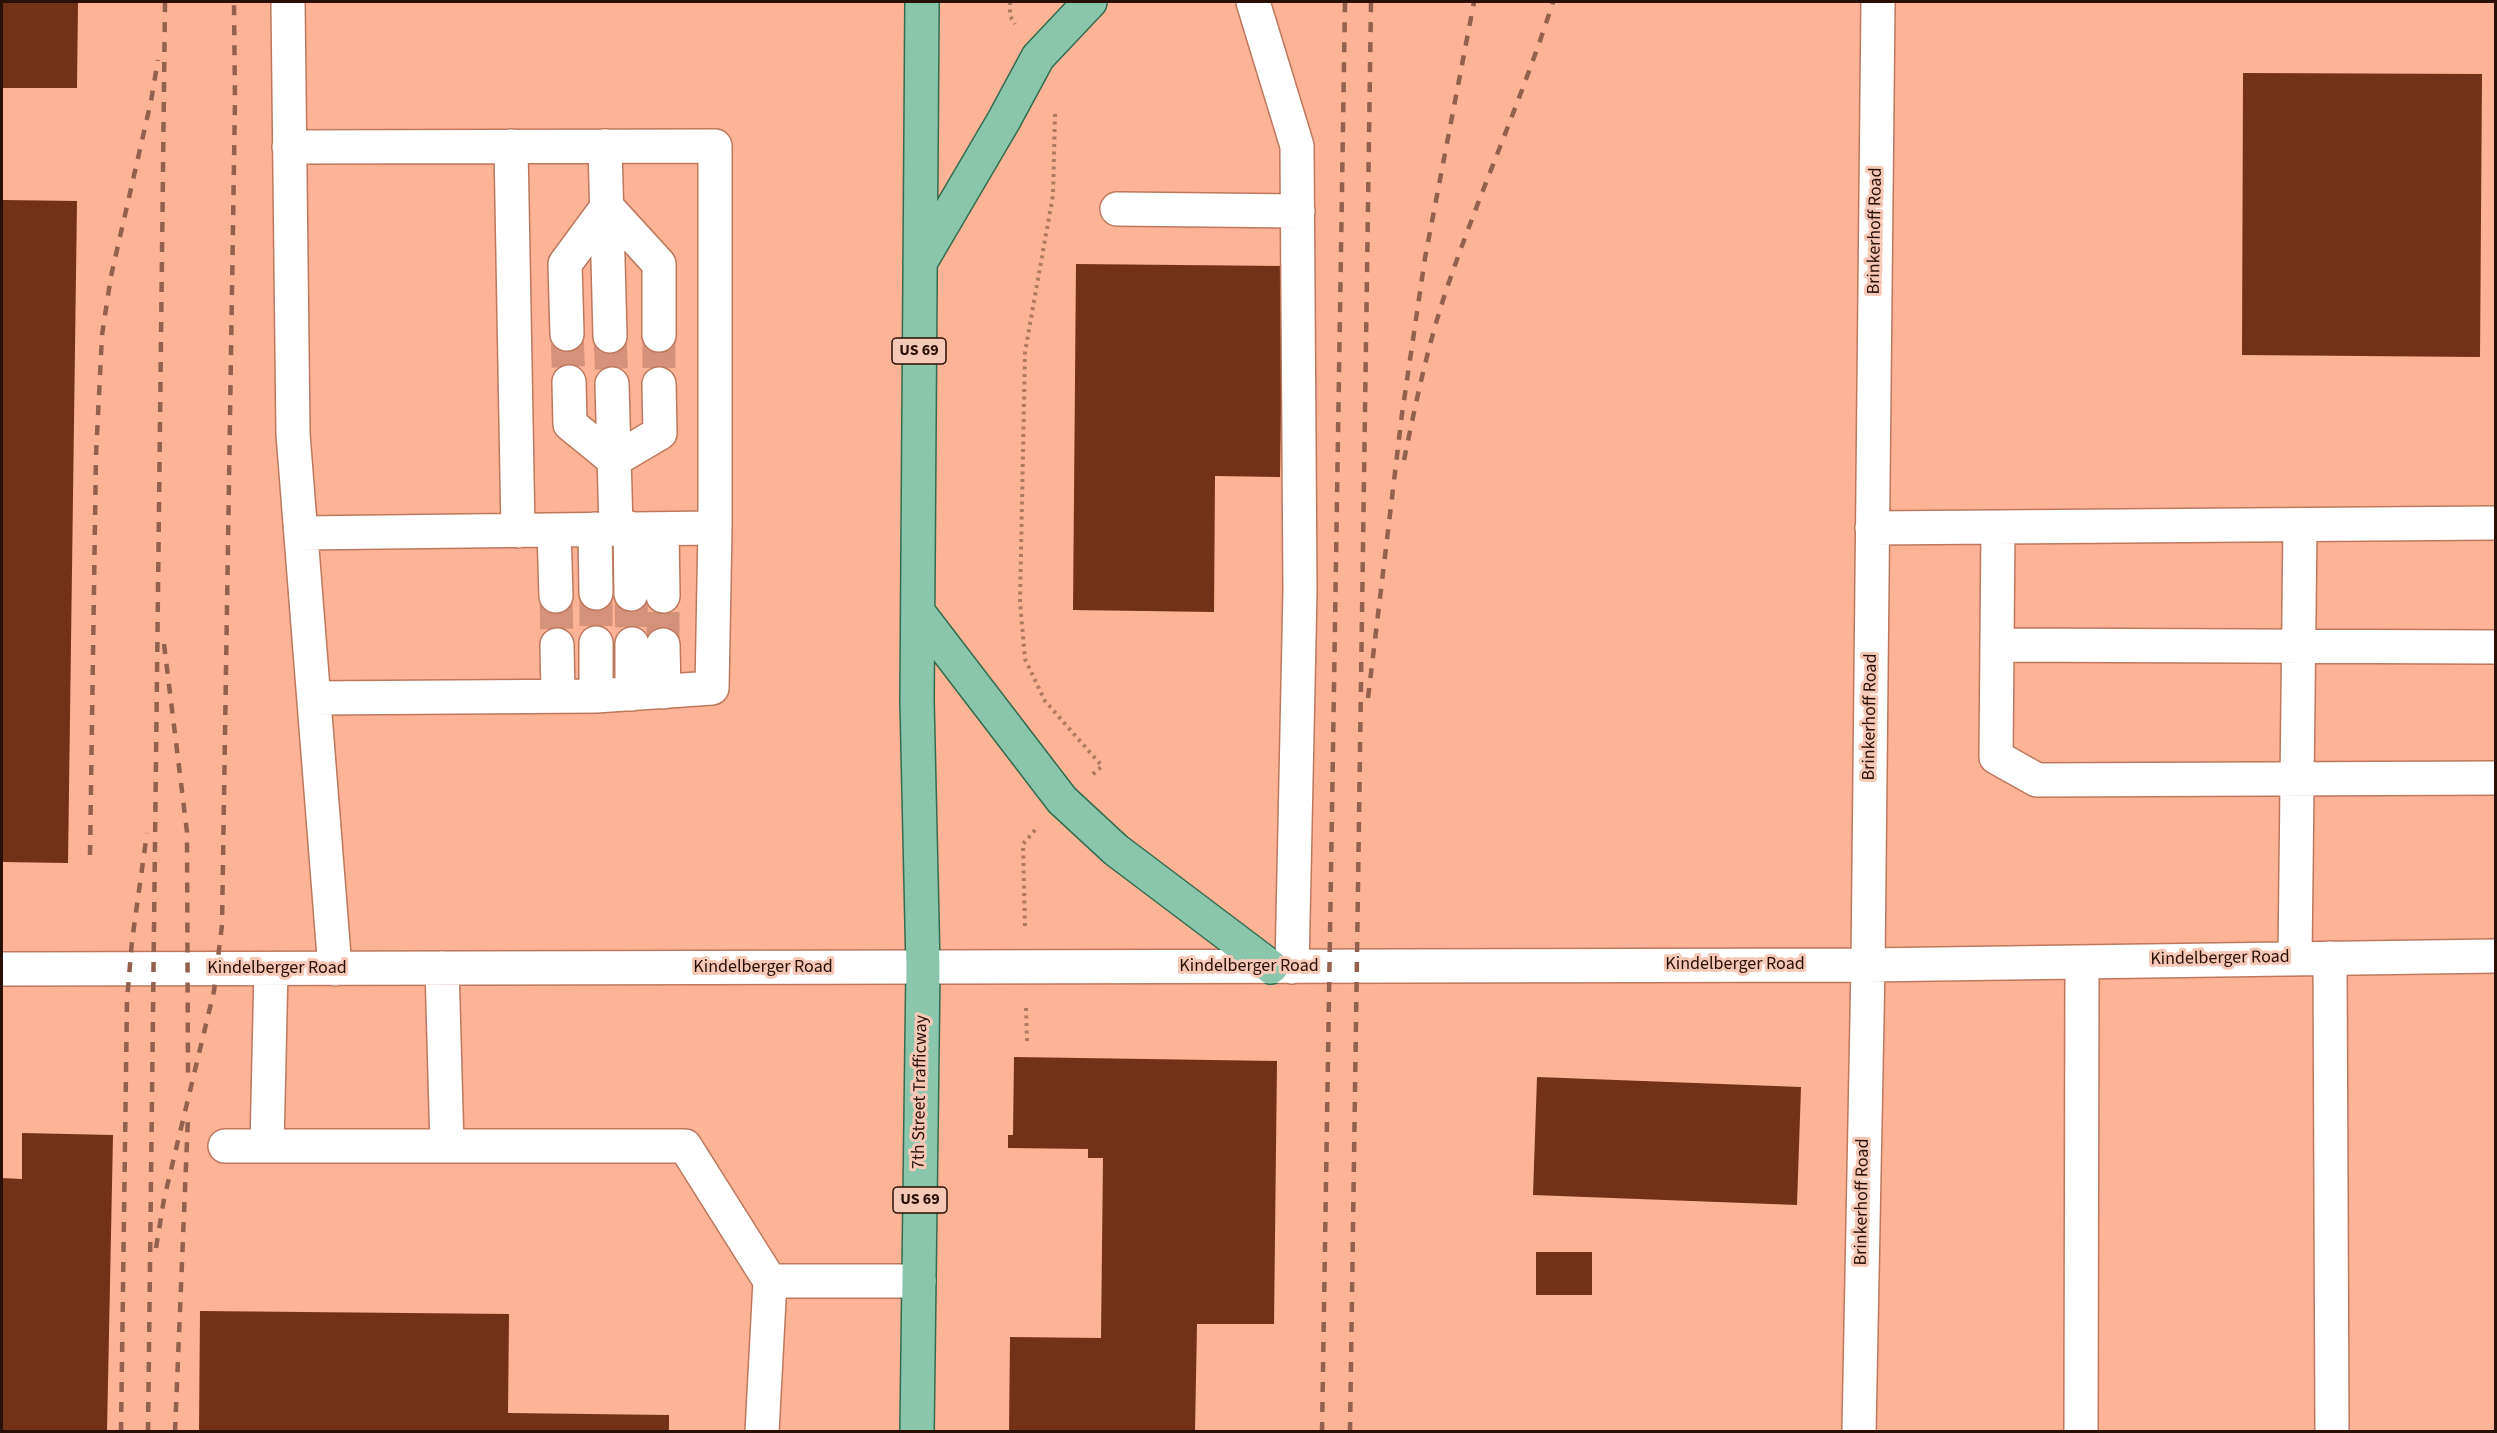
<!DOCTYPE html>
<html>
<head>
<meta charset="utf-8">
<style>
  body { margin:0 }
  #map { position:relative; width:2497px; height:1433px; overflow:hidden; background:#fdb396; font-family:"Source Sans 3",sans-serif }
  canvas { display:block }
  .frame { position:absolute; inset:0; border:3px solid #290f05; pointer-events:none }
</style>
</head>
<body>
<div id="map">
<canvas width="2497" height="1433"></canvas>
<div class="frame"></div>
</div>
<script>
const g = document.querySelector('canvas').getContext('2d');
g.lineJoin = 'round';
function paint(path, color) {
  g.fillStyle = color;
  g.fill(path, 'evenodd');
}
function stroke(path, color, width, dash) {
  g.strokeStyle = color;
  g.lineWidth = width;
  g.lineCap = dash ? 'butt' : 'round';
  g.setLineDash(dash || []);
  g.stroke(path);
}
function drawText(font, color, halo, rows, align = 'center') {
  g.font = font + ' "Source Sans 3",sans-serif';
  g.lineWidth = 6;
  g.setLineDash([]);
  g.textBaseline = 'middle';
  g.strokeStyle = halo;
  g.fillStyle = color;
  for (const [text, x, y, turn = 0] of rows) {
    g.save();
    g.translate(x, y);
    g.rotate((+turn || 0) * Math.PI / 180);
    g.textAlign = isNaN(turn) ? turn : align;
    if (halo) g.strokeText(text, 0, 0);
    g.fillText(text, 0, 0);
    g.restore();
  }
}
const building = new Path2D(`
  M2 2H78L77 88H2Z
  M2243 73 2482 74 2480 357 2242 355Z
  M2 200 77 201 68 863 2 862Z
  M1076 264 1283 266 1280 477 1215 476 1214 612 1073 610Z
  M1014 1057 1277 1061 1274 1324H1197L1195 1432H1009L1010 1337 1101 1338 1103 1158H1088V1149L1008 1148V1135H1013Z
  M1537 1077 1801 1087 1797 1205 1533 1195Z
  M22 1133 113 1135 107 1432H2V1178L22 1179Z
  M1536 1252H1592V1295H1536Z
  M200 1311 509 1314 508 1413 669 1415V1432H199Z`);
const minorTunnel = new Path2D(`
  M567 334 569 382
  M659 335V384
  M610 336 612 384
  M596 593V643
  M631 594 632 644
  M556 596 557 645
  M663 645V596`);
const path = new Path2D(`
  M1010 2V16L1015 24
  M1055 114 1053 195 1025 352 1020 602 1025 659 1045 701 1102 766 1092 775
  M1025 926 1023 844 1035 830
  M1026 1008 1027 1041`);
const minor = new Path2D(`
  M288 2 293 434 335 969
  M1253 2 1297 146 1300 591 1292 967
  M511 146 518 531
  M605 146 610 336
  M289 147 715 146V528L301 533
  M607 207 659 264V335
  M1117 209 1298 211
  M567 334 565 264 607 207
  M569 382 570 424 614 460 660 433 659 384
  M612 384 616 528
  M1998 527 1996 757 2037 780 2496 778
  M630 528 631 594
  M1872 528 2496 523
  M595 529 596 593
  M662 529 663 596
  M554 530 556 596
  M596 643V696
  M632 644V694
  M557 645 558 695
  M663 645 664 692
  M1997 645 2496 647
  M314 698 596 696 712 688 715 528
  M2295 958 2300 525
  M2330 958 2332 1432
  M442 968 447 1146
  M2 969 1868 965 2496 956
  M225 1146H685L770 1281 762 1432
  M267 1146 271 969
  M770 1281H919
  M1859 1432 1868 965 1878 2
  M2081 1432 2082 962`);
const major = new Path2D(`
  M920 263 1004 120 1038 57 1090 2
  M918 612 1062 800 1116 850 1271 967
  M917 1432 923 968 917 700 922 2`);
const rail = new Path2D(`
  M1404 460C1416 402 1428 344 1447 288 1480 191 1522 99 1553 2
  M164 644 187 832 188 1075
  M1368 698 1402 414 1425 258 1474 2
  M90 855 96 455 102 335 111 276 151 101 158 60
  M156 1248 164 1199 214 991 222 925 235 100 234 2
  M121 1432 127 1000 132 941 147 833
  M148 1432 165 2
  M175 1432 188 1117
  M1322 1432 1345 2
  M1350 1432 1371 2`);
const shields = [
  [919,351,54],
  [920,1200,54]
];
const shieldNames = [
  ["US 69",919,351],
  ["US 69",920,1200]
];
const streetNames = [
  ["Brinkerhoff Road",1876,231,-89],
  ["Brinkerhoff Road",1871,717,-89],
  ["Kindelberger Road",2220,959,-1],
  ["Kindelberger Road",1735,965],
  ["Kindelberger Road",1249,967],
  ["Kindelberger Road",763,968],
  ["Kindelberger Road",277,969],
  ["7th Street Trafficway",921,1092,-89],
  ["Brinkerhoff Road",1863,1202,-89]
];
paint(building, '#713217');
stroke(minorTunnel, '#d39279', 33, [33, 16]);
stroke(minor, '#bd785d', 36);
stroke(major, '#346d4e', 36);
stroke(path, '#b17862', 4, [3, 4.5]);
stroke(minor, '#fff', 33);
stroke(major, '#89c6ac', 33);
stroke(rail, '#93614e', 4.5, [10, 10]);
for (const [x, y, w] of shields) {
  const box = new Path2D();
  box.roundRect(x - w / 2, y - 13, w, 26, 4.5);
  g.fillStyle = '#f6c9b7';
  g.fill(box);
  stroke(box, '#290f05', 1.5);
}
drawText('bold 16px', '#290f05', null, shieldNames);
drawText('18px', '#290f05', '#f6c9b7', streetNames);
</script>
</body>
</html>
